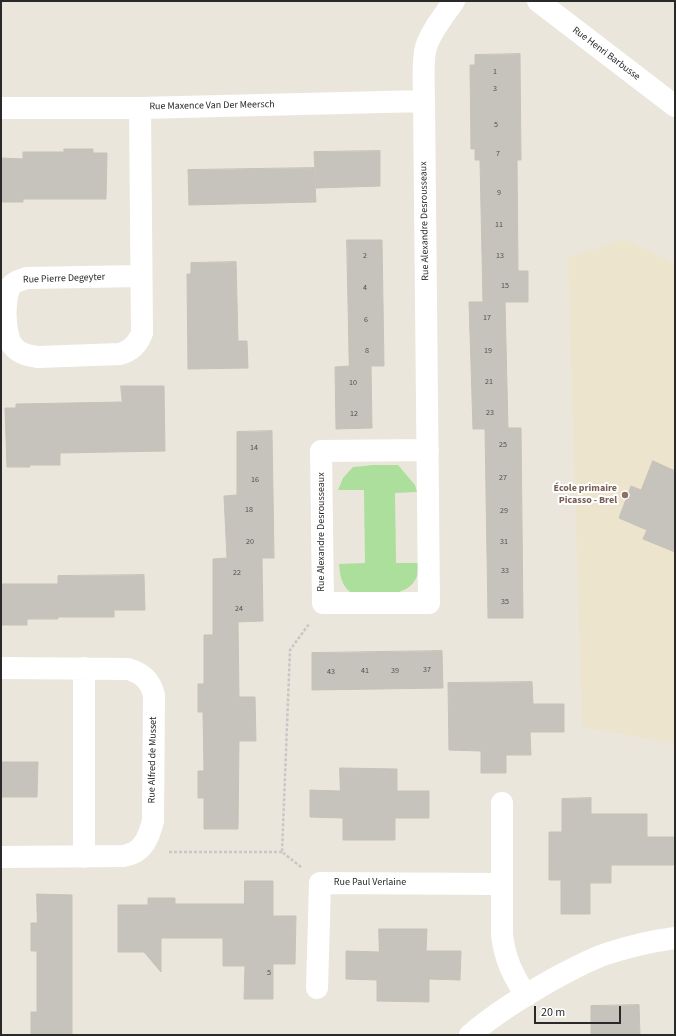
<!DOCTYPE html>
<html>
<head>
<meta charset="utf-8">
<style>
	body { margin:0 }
	#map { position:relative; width:676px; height:1036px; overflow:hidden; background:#ebe6dc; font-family:"Source Sans 3",sans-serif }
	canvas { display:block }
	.frame { position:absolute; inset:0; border:2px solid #292929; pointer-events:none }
	.scale { position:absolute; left:534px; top:1006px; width:87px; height:18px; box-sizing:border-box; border:2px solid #292929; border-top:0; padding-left:5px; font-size:12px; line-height:14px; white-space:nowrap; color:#292929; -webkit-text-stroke:3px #fff; paint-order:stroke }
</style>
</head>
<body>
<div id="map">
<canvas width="676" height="1036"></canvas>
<div class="frame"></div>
<div class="scale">20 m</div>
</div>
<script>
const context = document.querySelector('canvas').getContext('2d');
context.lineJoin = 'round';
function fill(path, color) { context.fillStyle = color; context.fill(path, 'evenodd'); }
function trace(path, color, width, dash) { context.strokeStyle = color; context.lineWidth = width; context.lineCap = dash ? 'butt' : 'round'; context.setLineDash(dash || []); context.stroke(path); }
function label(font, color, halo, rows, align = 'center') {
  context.font = font + ' "Source Sans 3",sans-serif'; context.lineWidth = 4; context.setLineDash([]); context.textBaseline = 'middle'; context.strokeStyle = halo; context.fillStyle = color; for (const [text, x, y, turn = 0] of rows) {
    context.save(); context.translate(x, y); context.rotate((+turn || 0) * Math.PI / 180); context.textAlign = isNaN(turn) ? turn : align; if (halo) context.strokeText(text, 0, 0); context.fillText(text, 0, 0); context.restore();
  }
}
fill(new Path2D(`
	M625,239L675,264V744L582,727L568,257Z`), '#ece4cc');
fill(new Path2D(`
	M373,465H398L415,485L417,492L395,493L396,563H418C418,567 418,572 417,576C408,601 370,593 350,592C341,584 340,576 339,564L365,563L364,490H338L343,478L353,467Z`), '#acde9c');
const building = new Path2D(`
	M520,54L521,160H517L518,271H528V302H505L508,428H521L523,618H488L485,429H473L469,302H483L480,160H475V149H471L470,65H475V55Z
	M64,149H93V153H107L106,199H23V202H1V158L23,159V152H64Z
	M380,151V186L316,188L314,152Z
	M314,168L316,202L189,205L188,170Z
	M347,240H382L384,366H371L372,428L336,429L335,367L349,366Z
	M236,262L238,341H247L248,368L188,369L187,274H191V263Z
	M121,386H164L165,451L60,453V465H30V467H7L5,408H16V404L122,402Z
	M272,431L274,558H262L263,621L238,622L239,697H255L256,741H239L238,829H204V798H198V771H204L203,712H198V684H204V635H213V559L227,558L224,496L237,495V432Z
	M653,461L675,471V552L643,539L647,530L619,518L631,486L641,490Z
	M144,575L145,610H114V617H58V619H27V625H1V584H58V576Z
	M442,651L443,688L312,690V653Z
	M532,682L533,704H564V732H530L531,755H506V773H481V751L449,750L448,683Z
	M1,762H38L37,797H1Z
	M340,768L397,769V791H429V818H395V840H343V818L310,817V790L340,791Z
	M591,798V814H647V837H675V865H611V883H590V914H561V880H549V832H562V799Z
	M245,881H273V916H296L295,964H273V999H244L245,966H223V938H161V972L144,952H118V905H148V898H175V904H244Z
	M37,894L72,895V1035H31V1012H37V951H31V923H37Z
	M379,929H427L426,951H461L460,980L429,979V1002L377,1001V980L346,979V951L379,952Z
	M639,1005L640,1035H591V1006Z`);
fill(building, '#c6c3bc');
trace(building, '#c6c2b6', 1);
trace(new Path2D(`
	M169,852H282
	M301,867L282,852L290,650L309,624`), '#c7c7c7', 2.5, [3, 2]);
trace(new Path2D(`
	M1,108H140L424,101
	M140,108L142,333C138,344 131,351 120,354L38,357C29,356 19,354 13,346C4,337 3,296 11,286C15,281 21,280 27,278L141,276
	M428,450L321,451L323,603H429L424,101C424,86 422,60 426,47C431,31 445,14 454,1
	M1,668L128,669C142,673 150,680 154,695L153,821C150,832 146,846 135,852C132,854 127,855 123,856L1,857
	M84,668V857
	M502,803V935C505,960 513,975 526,996
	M317,988L320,883L501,884
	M470,1035C497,1012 528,993 559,976C575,968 592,958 609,953C631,946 653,941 675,938`), '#fff', 22);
trace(new Path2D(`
	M538,1L675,106`), '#fff', 22);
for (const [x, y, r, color] of [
	[625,495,4,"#8d6e63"]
]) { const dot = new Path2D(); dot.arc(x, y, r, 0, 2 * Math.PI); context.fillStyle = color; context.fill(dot); trace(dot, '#fff', 1.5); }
label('8px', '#50504e', null, [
	["1",495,72],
	["3",495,89],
	["5",496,125],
	["7",498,154],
	["9",499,193],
	["11",499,225],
	["2",365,256],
	["13",500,256],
	["15",505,286],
	["4",365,288],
	["17",487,318],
	["6",366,320],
	["8",367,351],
	["19",488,351],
	["21",489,382],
	["10",353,383],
	["23",490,413],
	["12",354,414],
	["25",503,445],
	["14",254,448],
	["27",503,478],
	["16",255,480],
	["18",249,510],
	["29",504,511],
	["20",250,542],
	["31",504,542],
	["33",505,571],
	["22",237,573],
	["35",505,602],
	["24",239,609],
	["37",427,670],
	["41",365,671],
	["39",395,671],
	["43",331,672],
	["5",269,973]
]);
label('10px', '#292929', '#fff', [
	["Rue Henri Barbusse",606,54,37],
	["Rue Maxence Van Der Meersch",212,106,-1],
	["Rue Alexandre Desrousseaux",425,221,-91],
	["Rue Pierre Degeyter",64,279,-2],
	["Rue Alexandre Desrousseaux",322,532,-90],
	["Rue Alfred de Musset",153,760,-89],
	["Rue Paul Verlaine",370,883]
]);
label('bold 10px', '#785e54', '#fff', [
	["École primaire",617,489],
	["Picasso - Brel",617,501]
], 'right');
</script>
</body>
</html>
